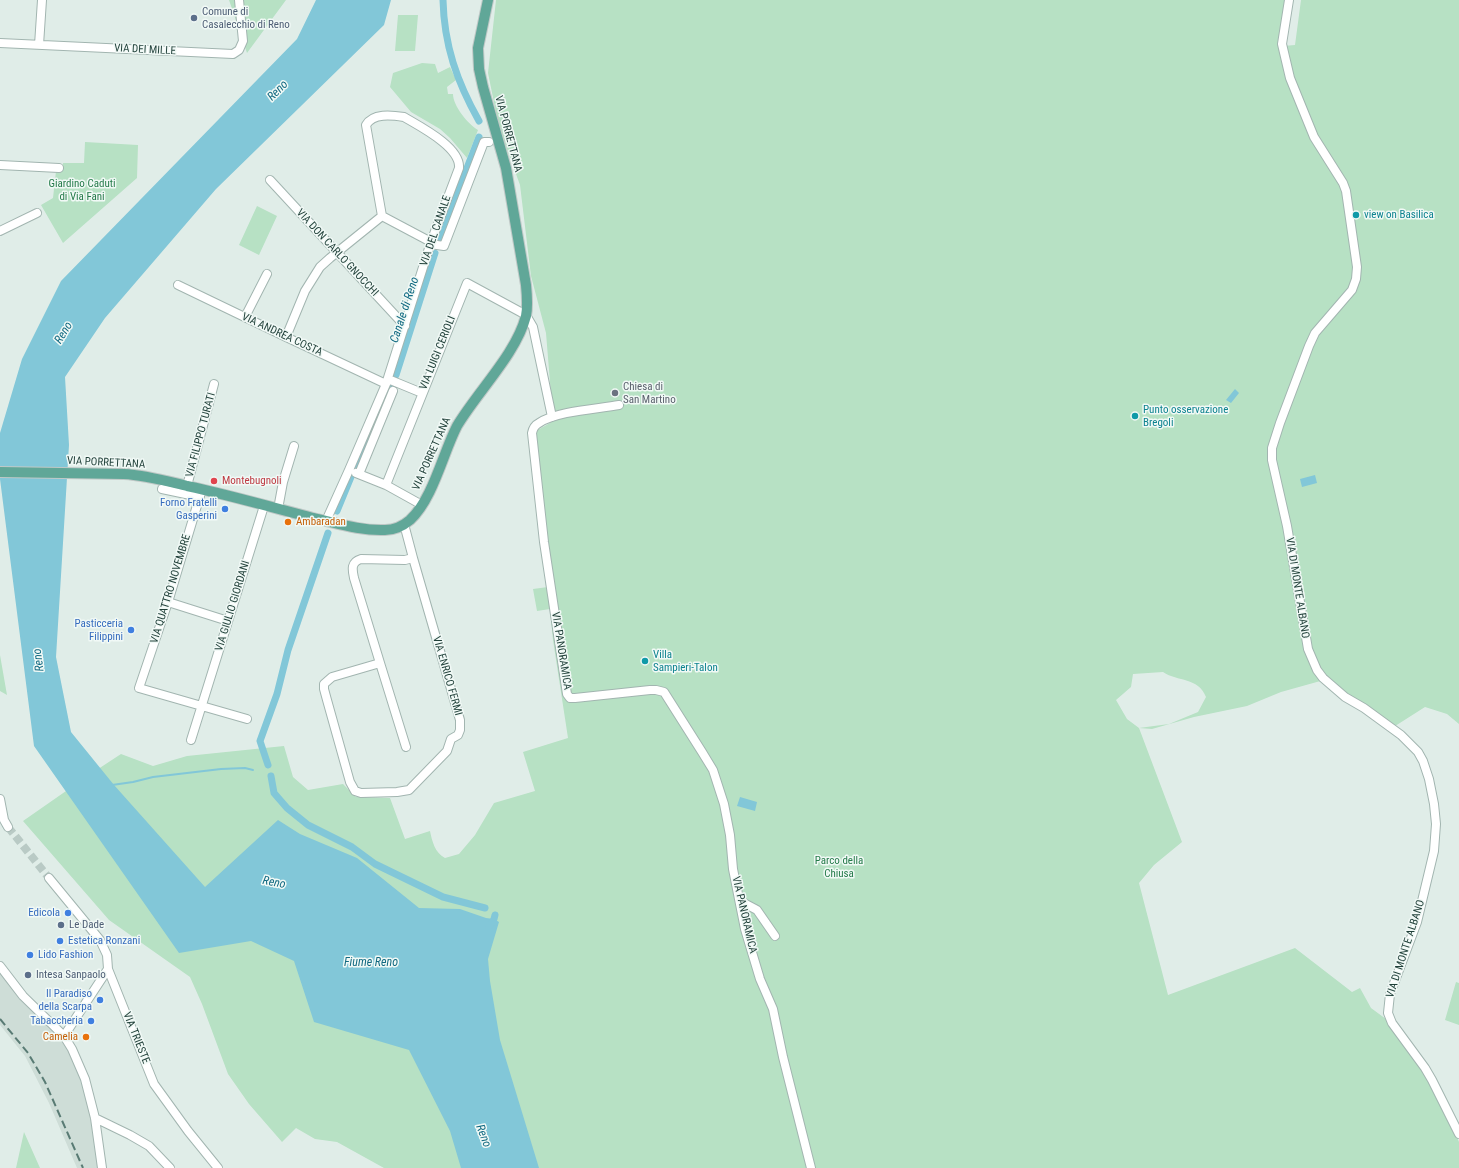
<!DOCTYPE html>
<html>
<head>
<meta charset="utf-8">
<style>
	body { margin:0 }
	canvas { display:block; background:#e0ede8 }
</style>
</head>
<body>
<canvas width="1459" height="1168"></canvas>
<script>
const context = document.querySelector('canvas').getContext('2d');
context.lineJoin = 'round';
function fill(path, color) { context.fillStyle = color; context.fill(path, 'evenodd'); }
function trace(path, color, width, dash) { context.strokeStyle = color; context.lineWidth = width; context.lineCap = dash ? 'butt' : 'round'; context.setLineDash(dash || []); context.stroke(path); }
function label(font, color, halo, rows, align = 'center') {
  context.font = font + ' "Roboto Condensed",sans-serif'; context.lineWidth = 3; context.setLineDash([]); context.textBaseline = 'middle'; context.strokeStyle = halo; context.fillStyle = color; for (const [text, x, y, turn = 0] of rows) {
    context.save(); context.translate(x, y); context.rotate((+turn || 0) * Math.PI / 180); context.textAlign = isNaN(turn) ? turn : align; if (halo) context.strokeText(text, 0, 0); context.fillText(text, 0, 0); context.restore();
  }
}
fill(new Path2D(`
	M0,970L60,1037L77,1064L87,1097L98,1168H77L49,1103L25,1056L0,1025Z`), '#ceddd7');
fill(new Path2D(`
	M229,0H286L247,53Z
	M496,0H1286L1283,46L1295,45L1301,0H1459V724L1447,714L1425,707L1392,728L1324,680L1281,692L1247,706L1194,717L1152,729L1139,728L1182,842L1154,865L1139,883L1168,995L1295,948L1352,992L1360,988L1371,1008L1390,1022L1442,1102L1459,1142V1168H384L337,1142L315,1139L296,1128L282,1142L249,1104L228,1074L202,1004L190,977L109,920L23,821L89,775L121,754L153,766L187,756L284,746L293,777L308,790L343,784L356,797L390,798L405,839L430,831C432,841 435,853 445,858L459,854L475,835L494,803L535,791L523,752L568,738L553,640L550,609L537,611L533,589L548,587L534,432L550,423L553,419L546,333L531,276L520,185L499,127L488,73ZM1163,672C1178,682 1198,677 1206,697L1198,712L1169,724L1139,728L1127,719L1116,700L1131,687L1133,674Z
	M398,15H418L415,51H395Z
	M422,63L435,64L438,73L450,67L456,80L447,87L448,94H453C453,106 468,124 478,130L467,158L450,138L440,129L411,112L390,87L393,73Z
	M85,142L138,145L137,178L63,243L41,205L53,198L56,171H62L63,163H84Z
	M257,206L277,216L259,255L239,245Z
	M0,655L7,695L0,691Z
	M1456,982L1459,983V1025L1445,1020Z
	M24,1132L40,1168H16Z`), '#b7e1c4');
fill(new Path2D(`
	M316,0H391L384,25L216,189L105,318L65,377L69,445L56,657L71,732L114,785L205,887L278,820L300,834L357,858L419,908L460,909L486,918L494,919L499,922L488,959L490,981L500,1040L539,1168H461L450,1131L409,1050L314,1022L294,961L251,941L179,953L34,746L0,479V433L22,359L61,281L297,39Z
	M1235,389L1239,393L1231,403L1226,400Z
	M1315,475L1317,483L1302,487L1300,479Z
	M740,797L757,802L755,811L737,806Z`), '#82c7d8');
trace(new Path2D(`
	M112,785L133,782L153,777L221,769L245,768L253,770`), '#82c7d8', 2);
trace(new Path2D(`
	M443,0C444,45 457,82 479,121
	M440,238L479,137
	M396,375L435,253
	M356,466L391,386
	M337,511L351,477
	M268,765L260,741L277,694L288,650L328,533
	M271,776L274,793L287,808L308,825L352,847L375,864L443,897L485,908
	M489,927L494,919L495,915`), '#82c7d8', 7);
trace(new Path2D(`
	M8,827L49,878`), '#b9cac5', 8, [8, 4]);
const minor = new Path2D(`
	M1289,0L1282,44L1290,78L1314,137L1343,183L1346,191L1357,267L1356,279L1352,290L1315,333L1309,346L1280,423L1272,448V460L1287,526L1308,649L1317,670L1323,678L1345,697L1364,708L1401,735L1418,752L1423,761L1429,779L1434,804L1436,824L1434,851L1417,922L1390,994L1388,1013L1392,1023L1425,1068L1432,1080L1459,1134
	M0,43L233,54L239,50L243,41L239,0
	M39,45L42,0
	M0,165L59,168
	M270,180L405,326
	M382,216L431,242
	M0,231L37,213
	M430,244L444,246L484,142H489
	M178,285L286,337L386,384
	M245,317L267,274
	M286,337L305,291L320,267L330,258L382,216
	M388,379L422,393
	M619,405C598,409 557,411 539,423C535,425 533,428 532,433L544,542L567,694L570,698H575L650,690H656L664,692L702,752L713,770L724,804L730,835L733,869L745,929L760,979L773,1009L783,1057L811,1168
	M356,473L386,485L422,505
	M359,474L393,391
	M386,485L467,283L526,315L533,327L552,417
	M187,486L214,384
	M162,489L200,497
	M202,489L168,602L139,688L247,719
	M278,509L283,482L294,446
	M326,521L349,470L386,384L431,242L459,168C461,147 419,126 404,117C391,115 373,113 366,125L382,216
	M404,524L413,558L405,560L361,559C351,562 352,569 354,578L380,663L332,677L324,684V689L327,700L350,782L355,791L361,793L397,792L409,790L447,751L451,739L458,735L460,730V720L413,558
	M168,602L228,621
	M380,663L406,747
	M191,740L264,506
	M0,799L4,820L8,827
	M49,878L100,940L107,955L108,969L154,1084L188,1131L218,1168
	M740,901L757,910L775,936
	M0,966L23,996L64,1036L72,1049L85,1079L95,1118L102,1168
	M64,1036L108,969
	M95,1118L130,1135L149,1146L170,1168`);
const major = new Path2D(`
	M0,472L124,474C145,475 166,481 187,486C229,495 271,507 313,518C336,523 361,531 385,530C394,530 403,526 410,520C433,499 443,453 457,426C478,391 516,354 526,316C528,306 527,295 526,285L506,168L483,87L479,69L478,48L488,0`);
trace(minor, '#a2b5b0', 10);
trace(major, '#c0c9c7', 12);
trace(minor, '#fff', 8);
trace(major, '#60a798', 10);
trace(new Path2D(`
	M0,1019L28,1053L45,1082L83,1168`), '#597b74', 2, [8, 4]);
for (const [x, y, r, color] of [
	[194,18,4,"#5c6f8a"],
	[1356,215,4,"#0f9aa8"],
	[615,393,4,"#6b7280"],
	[1135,416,4,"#0f9aa8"],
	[214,481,4,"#e0444e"],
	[225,509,4,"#3f7fe0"],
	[288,522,4,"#e8710a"],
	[131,630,4,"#3f7fe0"],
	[645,661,4,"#0f9aa8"],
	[68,913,4,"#3f7fe0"],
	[61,925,4,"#5c6f8a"],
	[60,941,4,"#3f7fe0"],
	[30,955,4,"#3f7fe0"],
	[28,975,4,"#5c6f8a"],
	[100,1000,4,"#3f7fe0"],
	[91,1021,4,"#3f7fe0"],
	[86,1037,4,"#e8710a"]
]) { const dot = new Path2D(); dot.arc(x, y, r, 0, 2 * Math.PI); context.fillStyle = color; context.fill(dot); trace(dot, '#f1f9f6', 1.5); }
label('11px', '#4e5e75', '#f1f9f6', [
	["Comune di",202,12],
	["Casalecchio di Reno",202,25],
	["Le Dade",69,925],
	["Intesa Sanpaolo",36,975]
], 'left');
label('11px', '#1f3f38', '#f1f9f6', [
	["VIA DEI MILLE",145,50,3],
	["VIA PORRETTANA",508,134,75],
	["VIA DEL CANALE",436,231,-71],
	["VIA DON CARLO GNOCCHI",337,253,47],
	["VIA ANDREA COSTA",282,335,25],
	["VIA LUIGI CERIOLI",438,353,-68],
	["VIA FILIPPO TURATI",201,435,-75],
	["VIA PORRETTANA",432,454,-66],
	["VIA PORRETTANA",106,463,3],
	["VIA DI MONTE ALBANO",1297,588,81],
	["VIA QUATTRO NOVEMBRE",171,589,-73],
	["VIA GIULIO GIORDANI",233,606,-73],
	["VIA PANORAMICA",561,651,81],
	["VIA ENRICO FERMI",447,676,74],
	["VIA PANORAMICA",744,915,77],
	["VIA DI MONTE ALBANO",1406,949,-72],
	["VIA TRIESTE",136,1038,68]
]);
label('11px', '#257b4a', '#f1f9f6', [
	["Giardino Caduti",82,184],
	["di Via Fani",82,197],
	["Parco della",839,861],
	["Chiusa",839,874]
]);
label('11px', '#0d838f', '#f1f9f6', [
	["view on Basilica",1364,215],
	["Punto osservazione",1143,410],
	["Bregoli",1143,423],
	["Villa",653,655],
	["Sampieri-Talon",653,668]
], 'left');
label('11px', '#5b616d', '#f1f9f6', [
	["Chiesa di",623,387],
	["San Martino",623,400]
], 'left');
label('11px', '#be3a42', '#f1f9f6', [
	["Montebugnoli",222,481]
], 'left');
label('11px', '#366cbe', '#f1f9f6', [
	["Forno Fratelli",217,503],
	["Gasperini",217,516],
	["Pasticceria",123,624],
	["Filippini",123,637],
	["Edicola",60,913],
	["Estetica Ronzani",68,941,"left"],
	["Lido Fashion",38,955,"left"],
	["Il Paradiso",92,994],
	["della Scarpa",92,1007],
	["Tabaccheria",83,1021]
], 'right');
label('11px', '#c56008', '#f1f9f6', [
	["Ambaradan",296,522],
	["Camelia",78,1037,"right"]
], 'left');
label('italic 12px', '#126a82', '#f1f9f6', [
	["Reno",278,91,-45],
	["Canale di Reno",405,310,-72],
	["Reno",64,333,-58],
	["Reno",39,660,-97],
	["Reno",274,883,11],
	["Fiume Reno",371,963],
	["Reno",483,1136,69]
]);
</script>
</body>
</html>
